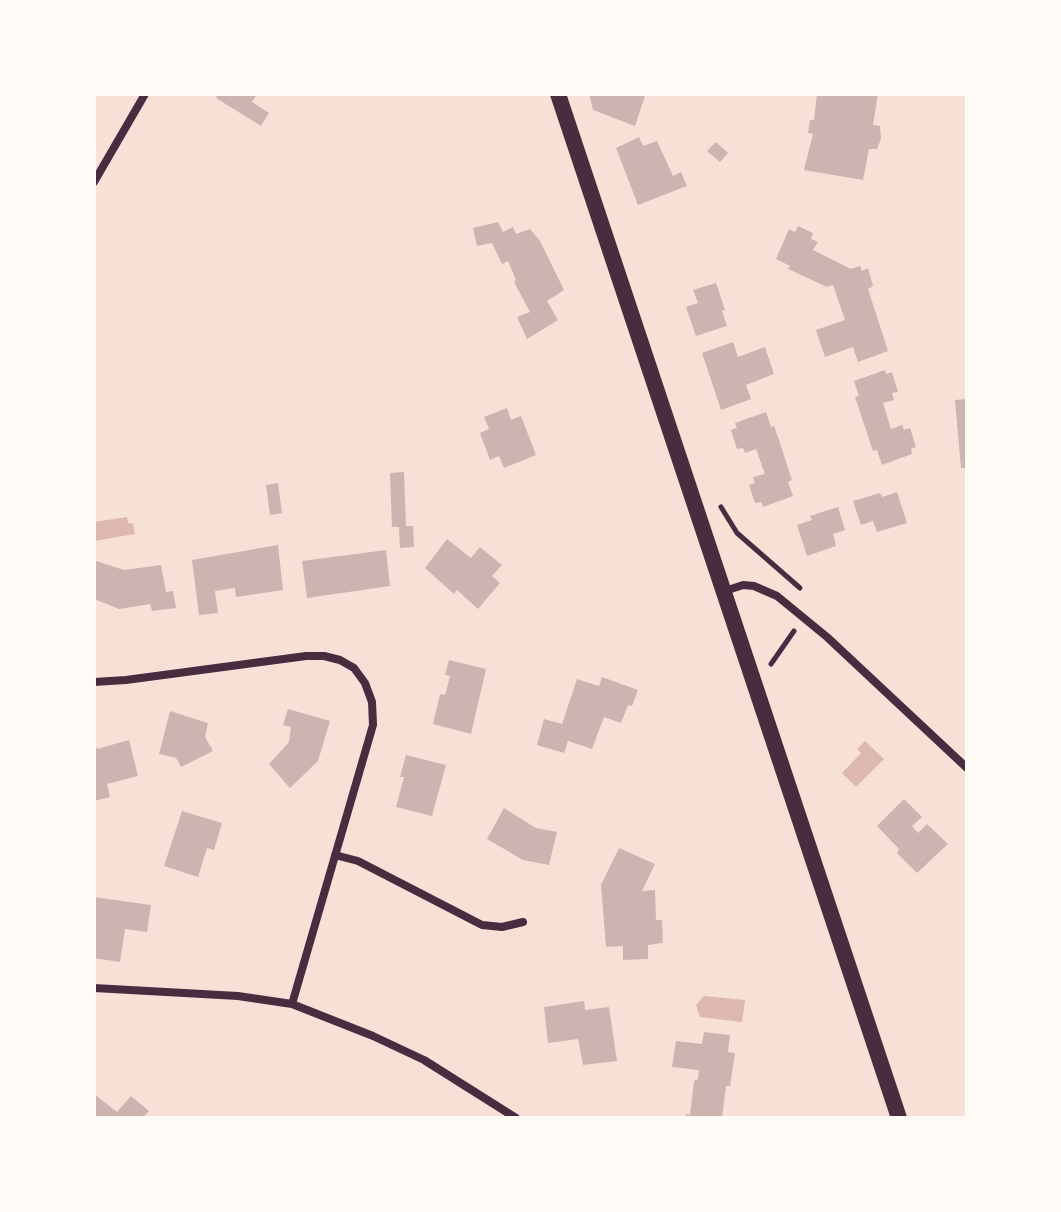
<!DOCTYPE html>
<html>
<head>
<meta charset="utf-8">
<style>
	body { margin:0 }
	#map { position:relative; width:1061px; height:1212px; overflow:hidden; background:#f7e1d7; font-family:"Public Sans",sans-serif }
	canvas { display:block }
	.frame { position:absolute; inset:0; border:96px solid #fffaf5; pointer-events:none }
</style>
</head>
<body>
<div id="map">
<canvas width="1061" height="1212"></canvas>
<div class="frame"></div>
</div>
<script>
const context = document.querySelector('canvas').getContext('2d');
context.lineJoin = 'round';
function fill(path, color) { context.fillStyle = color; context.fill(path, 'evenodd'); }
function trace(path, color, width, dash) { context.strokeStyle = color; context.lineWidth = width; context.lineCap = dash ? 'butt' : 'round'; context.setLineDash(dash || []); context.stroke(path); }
fill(new Path2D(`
	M127,517L128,523L133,524L135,534L94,541V522Z
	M865,741L884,759L856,787L842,773L861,753L857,749Z
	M704,996L745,1000L742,1022L700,1017L696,1005Z`), '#dcb8b0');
fill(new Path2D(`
	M218,94H257L252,102L269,113L261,126L216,98Z
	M589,94H639L645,96L635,126L593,110Z
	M817,94H878L873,125L880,126L881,139L877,149H869L863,180L804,170L813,134L808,133L810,120H814Z
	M639,137L643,146L657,141L673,176L681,172L687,186L638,205L616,148Z
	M716,142L728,153L720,162L707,151Z
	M498,222L503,232L513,227L516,234L530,229L540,241L564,290L547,301L558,320L527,339L517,317L530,312L516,286L514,281L516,280L508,261L502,264L492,243L477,246L473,228Z
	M798,226L813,233L811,239L818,242L813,250L851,269L860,266L862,271L868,268L873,286L868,289L888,351L858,362L853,347L825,357L816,330L845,320L833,285L827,287L788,269L790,266L776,259L789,229L795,232Z
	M716,283L725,310L722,311L727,326L696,336L686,307L698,303L693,290Z
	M733,342L738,357L765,347L774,374L746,385L751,399L721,410L702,353Z
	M885,370L886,374L892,372L898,392L892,393L894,400L883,403L891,429L902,425L904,430L910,428L916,447L911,449L912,454L882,465L877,450L873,451L855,397L859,396L854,381Z
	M967,399V468H961L955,400Z
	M507,408L511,420L521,416L536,455L504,468L499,456L490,460L480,433L489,429L484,417Z
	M766,412L771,427L774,426L779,440L792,480L788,482L793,496L763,507L761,502L755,503L749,485L755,483L753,477L765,474L756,449L745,453L743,448L737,449L731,430L737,428L735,423Z
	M404,472L406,526H413L414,547L400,548L399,527H392L390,473Z
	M278,483L282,513L270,515L266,485Z
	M897,492L907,523L877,532L873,521L861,525L853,501L880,493L882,497Z
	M838,507L845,530L833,534L836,546L807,556L797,525L812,520L810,516Z
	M447,539L471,558L480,547L502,565L492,576L500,583L478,609L457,590L454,594L425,568Z
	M278,545L283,590L236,597L235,588L215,591L218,613L199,615L192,560Z
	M386,550L390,586L307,598L302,561Z
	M96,561L124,570L161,565L166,592L173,591L176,608L152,611L150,604L119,609L94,599Z
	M449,660L486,669L471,734L433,724L440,694L445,695L450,676L445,675Z
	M602,677L638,690L632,706L628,705L621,723L604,717L592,749L568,741L564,753L537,745L544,719L562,724L577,679L599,686Z
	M288,709L330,721L318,761L290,788L269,764L289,742L291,727L283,725Z
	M170,711L208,723L205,737L213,751L181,767L176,758L159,754Z
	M129,740L138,776L107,784L110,797L94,801V741L97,749Z
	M406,755L446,765L432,816L396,807L404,777H400Z
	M904,799L922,817L912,826L918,833L927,824L948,844L917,873L897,853L899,849L877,826Z
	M504,808L536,828L557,832L549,865L523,860L487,839Z
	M182,811L222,823L214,850L207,848L198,877L164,866Z
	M619,848L655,864L642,891L655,890L656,920H662L663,943L648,945V959L623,960V946L606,947L601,885Z
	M94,897L151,905L147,932L125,929L120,962L94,958Z
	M584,1001L585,1010L609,1007L617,1061L583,1065L578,1039L548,1043L544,1007Z
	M704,1032L730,1035L728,1052L735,1053L730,1086H726L722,1118H686V1114L690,1115L694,1081L698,1079L699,1070L672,1067L676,1041L702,1044Z
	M94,1094L117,1112L131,1096L149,1111L143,1118H94Z`), '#ccb4b1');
trace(new Path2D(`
	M721,507L737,533L800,588
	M771,664L794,631`), '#4a2c40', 5);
trace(new Path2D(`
	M94,182L145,94
	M725,591L743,585L754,586L777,596L827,637L967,768
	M94,682L126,680L306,656H324L340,660L354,668L365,683L372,702L373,725L292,1004
	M335,855L358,861L482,925L502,927L523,922
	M94,988L238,996L292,1004L373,1036L424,1060L516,1118`), '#4a2c40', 8);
trace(new Path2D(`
	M558,94L899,1118`), '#4a2c40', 16);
</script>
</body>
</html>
